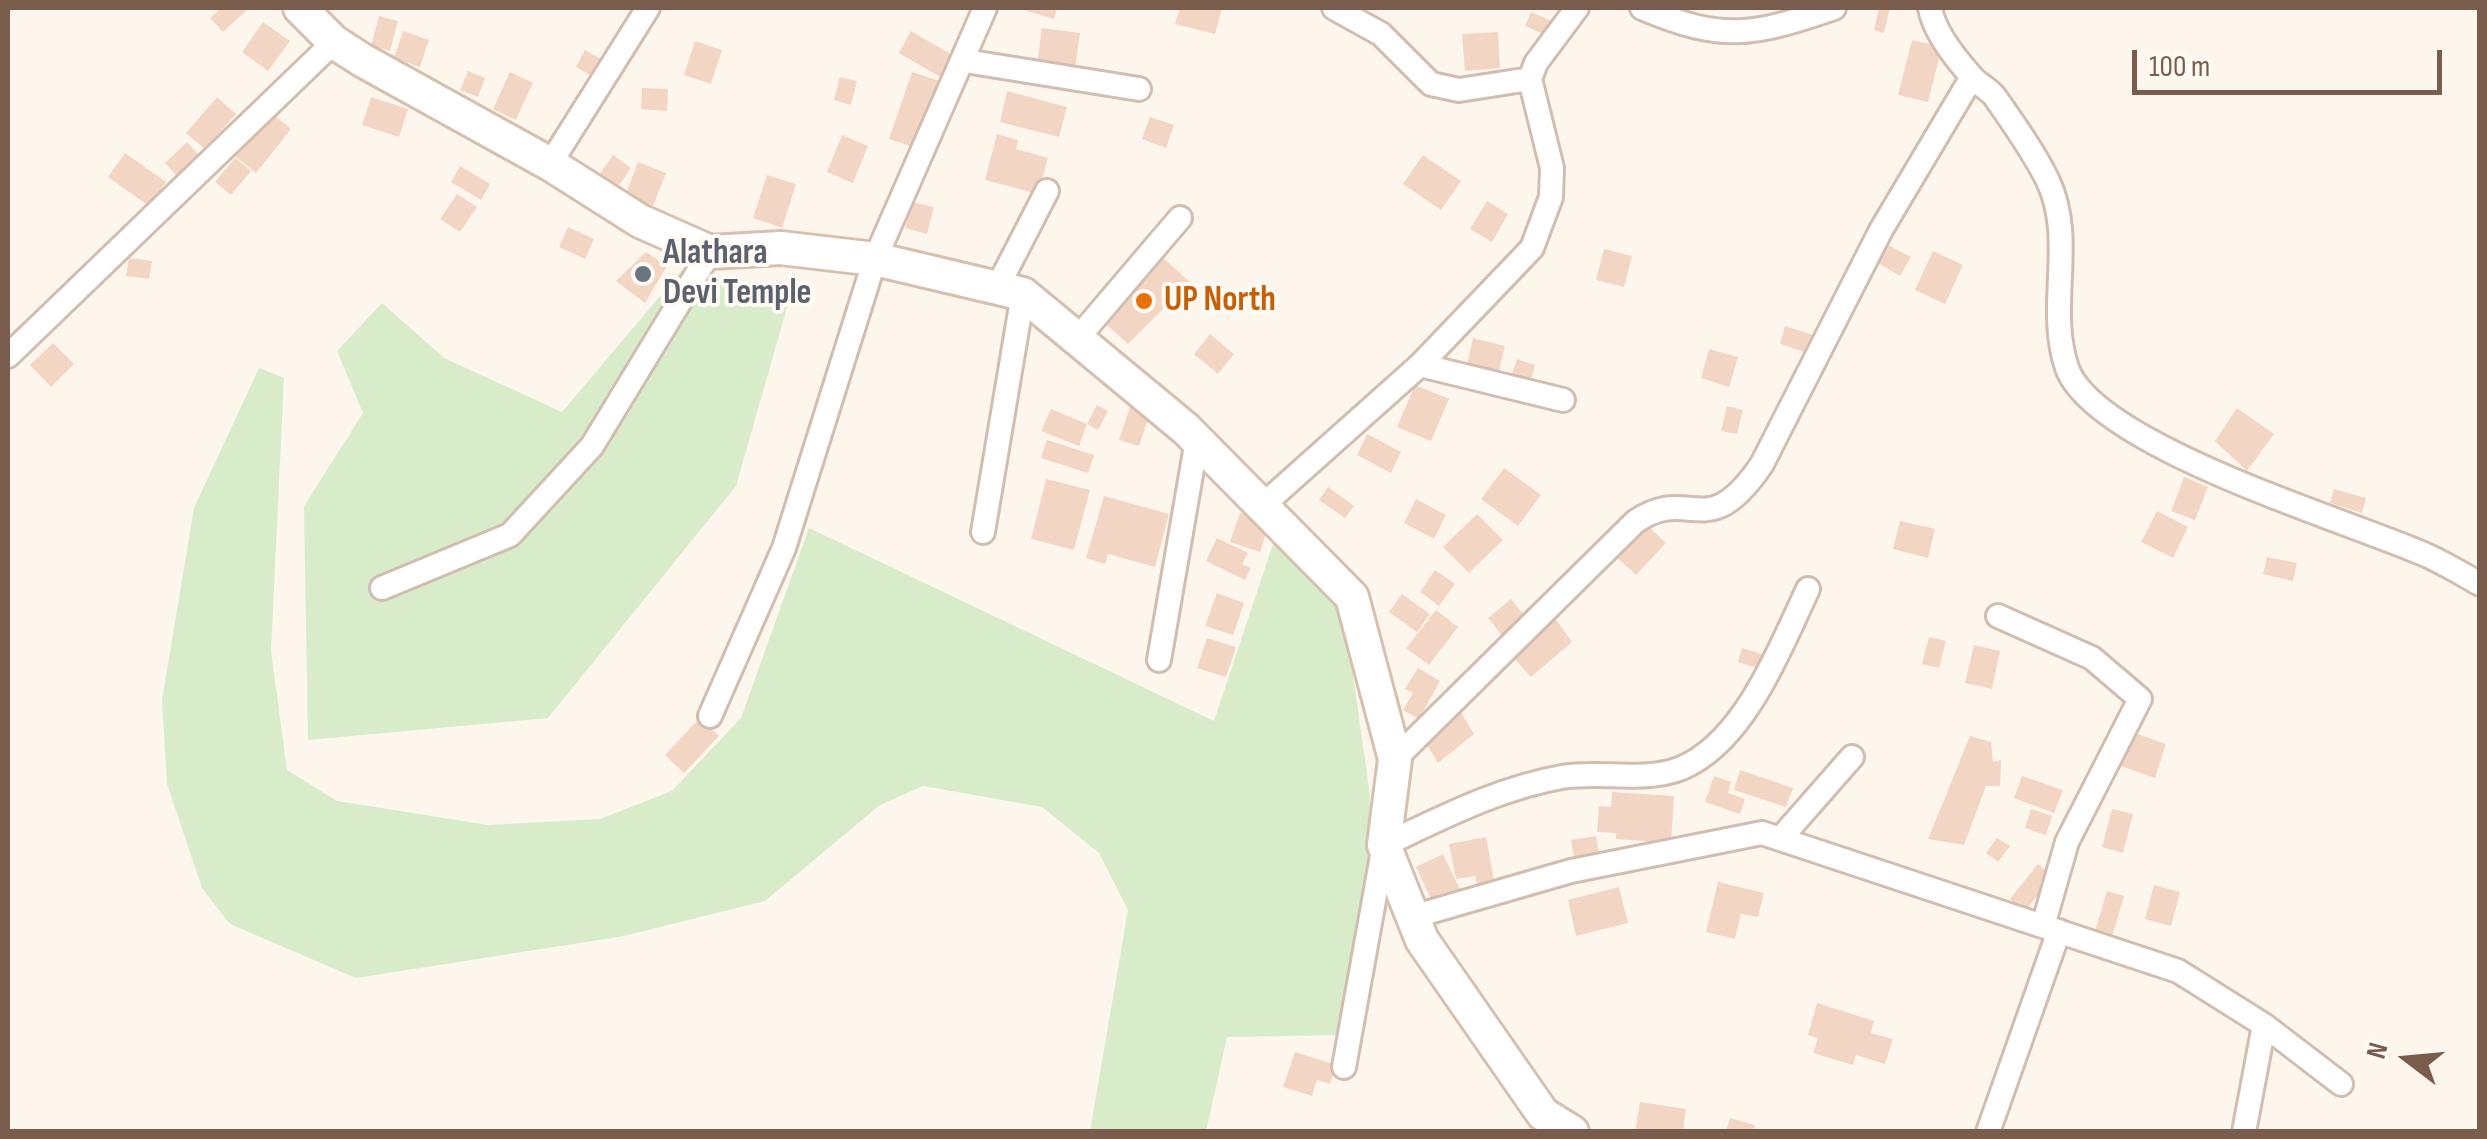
<!DOCTYPE html>
<html>
<head>
<meta charset="utf-8">
<style>
	body { margin:0 }
	#map { position:relative; width:2487px; height:1139px; overflow:hidden; background:#fdf6ec; font-family:"Sofia Sans Condensed",sans-serif }
	canvas { display:block }
	.frame { position:absolute; inset:0; border:10px solid #7a5c4d; pointer-events:none }
	.north { position:absolute; left:2357px; top:1009px; width:100px; height:100px; -webkit-text-stroke:8px #fffaf3; paint-order:stroke; rotate:286deg; font-size:28px; font-weight:700; line-height:40px; text-align:center; color:#7a5c4d }
	.north::after { content:''; display:block; margin:auto; width:35px; height:45px; background:#7a5c4d; clip-path:polygon(50% 0,100% 100%,50% 72%,0 100%) }
	.scale { position:absolute; left:2132px; top:50px; width:310px; height:45px; box-sizing:border-box; border:5px solid #7a5c4d; border-top:0; padding-left:12px; font-size:30px; line-height:35px; white-space:nowrap; color:#7a5c4d; -webkit-text-stroke:8px #fffaf3; paint-order:stroke }
</style>
</head>
<body>
<div id="map">
<canvas width="2487" height="1139"></canvas>
<div class="frame"></div>
<div class="north">N</div>
<div class="scale">100 m</div>
</div>
<script>
const context = document.querySelector('canvas').getContext('2d');
context.lineJoin = 'round';
function fill(path, color) { context.fillStyle = color; context.fill(path, 'evenodd'); }
function trace(path, color, width, dash) { context.strokeStyle = color; context.lineWidth = width; context.lineCap = dash ? 'butt' : 'round'; context.setLineDash(dash || []); context.stroke(path); }
function label(font, color, halo, rows, align = 'center') {
  context.font = font + ' "Sofia Sans Condensed",sans-serif'; context.lineWidth = 8; context.setLineDash([]); context.textBaseline = 'middle'; context.strokeStyle = halo; context.fillStyle = color; for (const [text, x, y, turn = 0] of rows) {
    context.save(); context.translate(x, y); context.rotate((+turn || 0) * Math.PI / 180); context.textAlign = isNaN(turn) ? turn : align; if (halo) context.strokeText(text, 0, 0); context.fillText(text, 0, 0); context.restore();
  }
}
fill(new Path2D(`
	M683,269L792,290L736,486L548,718L308,740L304,506L363,413L337,351L382,303L444,358L562,412Z
	M259,368L284,378L271,651L287,770L337,801L488,825L600,819L672,791L741,718L809,528L1214,721L1275,538L1313,568L1346,626L1369,788L1376,857L1339,1035L1227,1037L1206,1132L1090,1131L1128,910L1099,853L1042,807L923,786L880,805L765,901L624,936L356,978L230,924L202,888L167,784L162,700L194,508Z`), '#d8ecc9');
fill(new Path2D(`
	M221,8H249L223,32L210,18Z
	M1017,8H1057L1054,19Z
	M1180,8H1222L1215,34L1175,24Z
	M1879,8H1890L1884,33L1874,30Z
	M1531,12L1556,23L1550,37L1525,26Z
	M379,16L398,21L390,51L371,46Z
	M263,22L290,41L268,71L242,52Z
	M1042,28L1080,33L1075,70L1037,65Z
	M403,31L429,40L420,67L394,58Z
	M911,31L954,56L942,78L899,53Z
	M1498,32L1500,68L1465,71L1462,34Z
	M1912,40L1942,47L1928,102L1898,95Z
	M695,41L722,50L711,84L684,75Z
	M585,50L606,62L597,79L576,67Z
	M468,71L485,78L478,97L460,90Z
	M510,72L533,83L516,120L493,109Z
	M912,72L946,83L916,148L889,139Z
	M840,77L857,81L851,105L834,100Z
	M642,88L668,89L667,111L641,109Z
	M1007,91L1067,107L1059,137L1000,122Z
	M217,97L236,114L205,149L186,133Z
	M371,97L408,109L399,137L362,125Z
	M268,110L291,129L256,173L232,154Z
	M1150,117L1174,125L1166,148L1142,139Z
	M997,134L1018,140L1016,149L1048,158L1038,194L985,180Z
	M842,135L868,146L853,183L827,172Z
	M187,142L201,157L179,178L165,163Z
	M125,153L166,182L149,206L108,177Z
	M613,155L631,168L617,188L599,175Z
	M1423,155L1461,181L1441,210L1403,184Z
	M235,158L251,171L231,195L215,182Z
	M638,162L666,173L653,206L625,196Z
	M460,166L490,184L481,200L451,182Z
	M767,175L796,184L782,228L753,218Z
	M457,194L477,207L460,232L440,219Z
	M1487,201L1508,214L1492,242L1470,229Z
	M912,202L934,207L927,234L905,228Z
	M568,227L594,239L585,259L559,247Z
	M1888,245L1911,257L1900,276L1878,263Z
	M1604,249L1632,256L1624,287L1596,280Z
	M1933,251L1963,265L1945,304L1915,290Z
	M646,252L667,266L645,303L616,281Z
	M1160,255L1190,282L1128,344L1100,319Z
	M129,258L152,261L149,279L126,276Z
	M1785,326L1813,335L1807,353L1780,344Z
	M1210,334L1234,354L1218,374L1194,354Z
	M1473,338L1505,346L1499,372L1467,365Z
	M53,343L74,364L51,387L30,365Z
	M1709,349L1738,357L1729,387L1701,378Z
	M1517,359L1535,365L1530,383L1511,377Z
	M1415,385L1449,399L1431,441L1397,427Z
	M1097,405L1108,411L1098,430L1087,424L1079,446L1041,431L1051,409L1087,424Z
	M1727,406L1743,410L1737,434L1721,431Z
	M1130,407L1150,413L1139,446L1119,440Z
	M2237,408L2274,434L2247,471L2215,441Z
	M1367,434L1401,452L1391,473L1357,455Z
	M1047,440L1094,455L1088,473L1041,458Z
	M1504,468L1541,495L1518,526L1481,499Z
	M2184,477L2208,487L2195,520L2171,511Z
	M1046,479L1090,490L1074,550L1031,539Z
	M1328,487L1354,506L1345,518L1319,500Z
	M2334,489L2366,498L2362,513L2330,503Z
	M1104,496L1169,514L1155,567L1108,554L1105,564L1086,558Z
	M1416,499L1446,515L1434,539L1404,523Z
	M2157,511L2188,527L2173,558L2141,542Z
	M1240,513L1269,523L1260,552L1230,542Z
	M1477,514L1503,540L1469,573L1443,547Z
	M1900,521L1935,529L1928,558L1893,549Z
	M1644,522L1666,543L1636,575L1614,555Z
	M1217,538L1248,553L1242,564L1251,568L1245,580L1206,561Z
	M2267,557L2297,563L2293,581L2263,574Z
	M1435,570L1455,584L1439,606L1420,592Z
	M1217,593L1244,603L1233,635L1205,626Z
	M1402,594L1430,614L1417,632L1389,612Z
	M1511,599L1527,619L1504,638L1488,618Z
	M1436,610L1458,627L1429,665L1406,648Z
	M1552,614L1572,642L1531,677L1510,654Z
	M1929,637L1946,641L1939,668L1922,664Z
	M1207,638L1236,647L1226,677L1197,668Z
	M1974,645L2000,651L1992,689L1965,683Z
	M1742,648L1765,655L1760,669L1738,662Z
	M1418,668L1440,681L1419,719L1403,710L1413,693L1405,689Z
	M1460,711L1474,734L1438,763L1423,738Z
	M700,718L719,736L684,773L665,755Z
	M2132,732L2166,744L2155,778L2121,766Z
	M1970,736L1991,742L1993,762L2001,760L2000,786H1986L1964,845L1928,839Z
	M1740,770L1793,788L1786,807L1734,790Z
	M1714,776L1731,782L1728,793L1745,799L1740,814L1705,802Z
	M2022,776L2063,790L2054,813L2014,798Z
	M1612,792L1674,796L1671,843L1616,839V833L1597,832L1599,806L1611,807Z
	M2031,809L2052,816L2046,835L2025,828Z
	M2112,809L2133,814L2123,853L2102,847Z
	M1596,836L1601,865L1576,869L1571,840Z
	M1486,837L1494,880L1477,884L1475,876L1456,879L1449,844Z
	M1997,838L2010,846L1998,862L1986,853Z
	M1443,854L1461,891L1434,905L1416,867Z
	M2038,864L2053,876L2025,911L2010,899Z
	M1718,882L1764,893L1758,917L1741,914L1735,939L1706,932Z
	M2154,885L2180,892L2171,926L2145,919Z
	M1619,887L1628,923L1576,936L1568,900Z
	M2107,891L2124,896L2112,937L2095,931Z
	M1817,1003L1874,1021L1871,1033L1893,1039L1885,1064L1856,1055L1853,1065L1813,1053L1818,1038L1808,1035Z
	M1295,1052L1336,1065L1330,1084L1317,1080L1312,1096L1283,1087Z
	M1640,1102L1686,1109L1683,1132H1635Z
	M1730,1118L1755,1125L1753,1132H1726Z`), '#f3d5c3');
const street = new Path2D(`
	M1334,8L1381,34L1431,84L1459,90L1530,79
	M1642,8C1723,42 1752,36 1834,8
	M1930,8C1934,32 1955,58 1972,77C1979,85 1989,89 1995,97C2013,123 2034,152 2048,181C2076,240 2046,307 2067,368C2095,446 2349,521 2426,555C2444,563 2462,574 2480,584
	M965,61L1139,89
	M550,164L648,8
	M997,288L1047,191
	M1077,339L1180,218
	M8,356L334,42
	M1420,365L1563,400
	M1262,506L1420,365L1532,248L1551,197L1552,168L1530,79L1536,63L1577,8
	M983,532L1023,294
	M382,588L510,535L592,446L710,252
	M1998,616L2092,658L2140,699L2067,842L2043,926
	M1159,660L1197,440
	M710,716L784,548L875,259L985,8
	M1395,759L1635,522C1690,483 1706,547 1762,464L1881,230L1972,77
	M1780,839L1852,757
	M1412,917L1571,871L1762,833L2178,971L2264,1025L2341,1084
	M1344,1067L1384,845C1442,818 1499,788 1562,777C1603,770 1653,785 1690,764C1748,733 1781,646 1808,589
	M1988,1132L2059,931
	M2244,1132L2264,1025`);
const secondary = new Path2D(`
	M300,8L334,42L362,60L550,164L640,221L710,252L781,248L875,259L1023,294L1186,429L1352,597L1395,759L1384,845L1422,940L1543,1114L1572,1132`);
trace(street, '#d1beb0', 28);
trace(secondary, '#d6c0b0', 38);
trace(street, '#fff', 22);
trace(secondary, '#fff', 32);
for (const [x, y, r, color] of [
	[643,274,10,"#6b7280"],
	[1144,301,10,"#e8710a"]
]) { const dot = new Path2D(); dot.arc(x, y, r, 0, 2 * Math.PI); context.fillStyle = color; context.fill(dot); trace(dot, '#fffaf3', 4); }
label('bold 35px', '#5b616d', '#fffaf3', [
	["Alathara",663,254],
	["Devi Temple",663,294]
], 'left');
label('bold 35px', '#c56008', '#fffaf3', [
	["UP North",1164,301]
], 'left');
</script>
</body>
</html>
